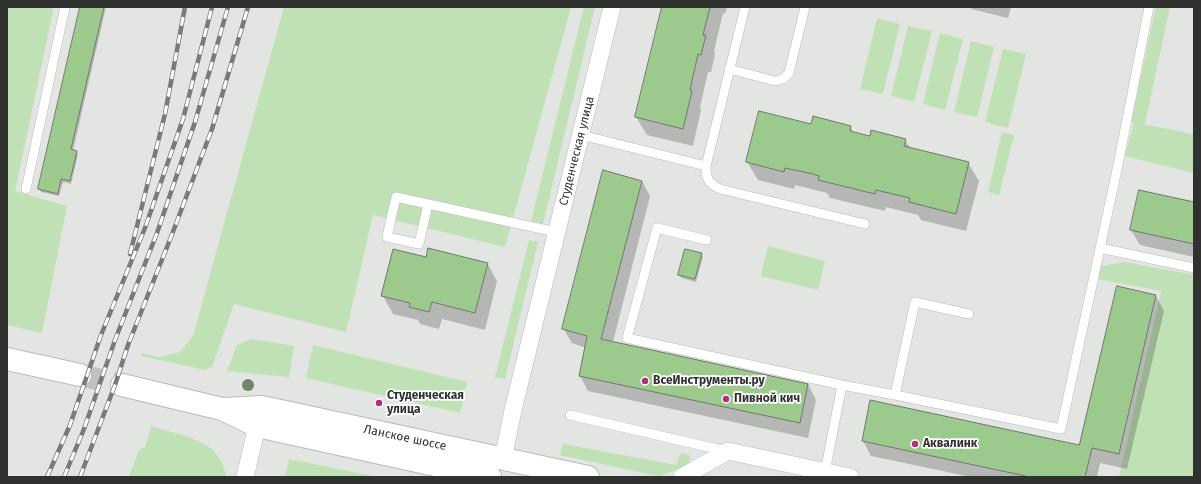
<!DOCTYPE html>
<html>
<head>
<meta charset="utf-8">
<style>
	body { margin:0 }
	#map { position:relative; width:1201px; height:484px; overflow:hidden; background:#e2e5e1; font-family:"Fira Sans",sans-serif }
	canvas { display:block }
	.frame { position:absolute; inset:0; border:8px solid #303230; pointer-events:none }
</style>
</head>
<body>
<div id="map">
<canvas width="1201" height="484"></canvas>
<div class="frame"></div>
</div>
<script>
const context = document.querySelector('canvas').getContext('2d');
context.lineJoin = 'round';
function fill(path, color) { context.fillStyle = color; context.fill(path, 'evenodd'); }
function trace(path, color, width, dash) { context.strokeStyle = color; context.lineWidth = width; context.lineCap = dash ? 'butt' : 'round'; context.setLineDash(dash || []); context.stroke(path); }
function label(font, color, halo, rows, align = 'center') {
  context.font = font + ' "Fira Sans",sans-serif'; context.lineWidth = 3.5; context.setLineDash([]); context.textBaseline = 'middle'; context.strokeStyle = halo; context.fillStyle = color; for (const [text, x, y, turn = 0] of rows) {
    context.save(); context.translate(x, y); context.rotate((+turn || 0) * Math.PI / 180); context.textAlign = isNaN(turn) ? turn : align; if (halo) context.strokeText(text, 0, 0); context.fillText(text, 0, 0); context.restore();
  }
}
fill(new Path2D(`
	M7,7H54L15,191L67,206L42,333L7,325Z
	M284,7H571L505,247L373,215L346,332L234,304L212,367L205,370L141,356V353L159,357L180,352L193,336Z
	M584,7H595L543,224L531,221Z
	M1156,7H1170L1145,124H1142L1194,134V173L1125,156L1134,123L1131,122Z
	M877,18L900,24L883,94L860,89Z
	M908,26L932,31L914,102L891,96Z
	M940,33L963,39L945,110L923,104Z
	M971,41L994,47L977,117L954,112Z
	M1003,49L1026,54L1008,128L985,122Z
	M1002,132L1014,135L999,195L988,192Z
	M529,240L538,242L505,379L495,377Z
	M768,246L825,261L818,290L761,276Z
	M1125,262L1194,275V477H1119L1161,291L1097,279L1101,266Z
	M251,339L294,346L289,377L227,371L237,345Z
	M313,345L467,382L460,413L306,378Z
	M151,426C161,429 171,432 182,435C205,442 222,450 226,477H129L139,450L145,447Z
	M563,444L676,465L680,454L682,453L689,455L690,457L688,466L658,476L560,455Z
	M289,459L378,477H285Z`), '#c0e1b5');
fill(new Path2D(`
	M81,7H106L73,151L76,152L78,155L71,184L63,182L59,196L41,192L39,189Z
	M663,7H727L725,14L723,13L714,51L715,54L711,72H708L700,107L701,110L693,146L647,135L636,117Z
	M970,7H1011L1008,18L971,9Z
	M812,125L850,126L854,134L871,137L905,140L911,149L968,163L979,181L966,231L921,220L918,215L886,207L885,211L830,198L827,193L795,185L794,189L758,180L747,162Z
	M642,181L650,196L613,342L808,384L816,400L808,438L588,391L580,376L586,348L572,343L563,328Z
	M1194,203V257L1140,245L1131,230Z
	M701,254L703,257L696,282L681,278L679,275Z
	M426,259L487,263L497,281L485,330L442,319L439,329L420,324L418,320L393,314L383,296Z
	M1156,296L1164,311L1127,469L1100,463L1097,477H971L871,456L863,441L1079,447Z`), '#0003');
const building = new Path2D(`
	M80,7H104L71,149L77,151L70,181L61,179L58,194L38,189Z
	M662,7H710L703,35H706L701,55L698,54L690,90L692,91L683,129L635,117Z
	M759,111L811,124L813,116L851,126L850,131L870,136L871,130L906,139L904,146L969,162L956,214L909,202L910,198L876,190L875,194L818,180L819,176L813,174L785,168L784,172L746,162Z
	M603,170L642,181L601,339L808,384L800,423L579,376L587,336L562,329Z
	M1139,190L1194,202V244L1130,230Z
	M428,248L488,263L475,313L432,302L429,312L409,307L410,303L381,296L393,249L426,257Z
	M685,249L702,253L695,279L678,275Z
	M1117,286L1156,295L1119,454L1092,448L1085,477H1030L862,441L870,400L1079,445Z`);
fill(building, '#9cca8c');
trace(building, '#727571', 1);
trace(new Path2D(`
	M80,375L122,385`), '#bec1be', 22, [22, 11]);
const lane = new Path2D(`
	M745,7L706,166C706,179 708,183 720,189L865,224
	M729,69L775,81L783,79L789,73L805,7
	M581,135L706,166
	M26,189L65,7
	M428,204L419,244L387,237L396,197C449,209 503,220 556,232
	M707,240L657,228L627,338L842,385L895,395L1061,429L1118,165L1149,7
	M1100,248L1194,268
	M895,395L915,302L969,314
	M570,415L726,451
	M825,472L842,385`);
const street = new Path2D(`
	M503,459L513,410L612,7
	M245,477L257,426
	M682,477L728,451L850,477`);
const secondary = new Path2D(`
	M7,359L80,375
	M122,385L222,409L257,426L490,477
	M224,409L262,407L588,477`);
trace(lane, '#b8bbb7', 10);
trace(street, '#b8bbb7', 18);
trace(secondary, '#b8bbb7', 24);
trace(lane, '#fff', 9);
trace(street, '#fff', 17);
trace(secondary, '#fff', 22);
const rail = new Path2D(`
	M130,254L165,114L185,7
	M47,477L70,425L101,335L145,228L183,119L212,7
	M64,477L84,429L115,340L157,233L195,122L228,7
	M80,477L115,385L128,345L171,237L212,129L248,7`);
trace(rail, '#787b78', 4.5);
trace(rail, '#fff', 3, [9]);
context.fillStyle = '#72846b';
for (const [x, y] of [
	[248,385]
]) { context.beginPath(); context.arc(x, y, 6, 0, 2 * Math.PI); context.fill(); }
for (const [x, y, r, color] of [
	[645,381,4,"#b0307d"],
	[726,399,4,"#b0307d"],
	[379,403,4,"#b0307d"],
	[915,444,4,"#b0307d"]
]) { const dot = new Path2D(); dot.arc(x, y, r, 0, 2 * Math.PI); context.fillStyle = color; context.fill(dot); trace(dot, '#fff', 1.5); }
label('12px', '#303230', '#fff', [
	["Студенческая улица",577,151,-76],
	["Ланское шоссе",405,438,12]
]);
label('bold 12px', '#303230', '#fff', [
	["ВсеИнструменты.ру",653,381],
	["Студенческая",387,396],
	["улица",387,410],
	["Пивной кич",734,399],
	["Аквалинк",923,444]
], 'left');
</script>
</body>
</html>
